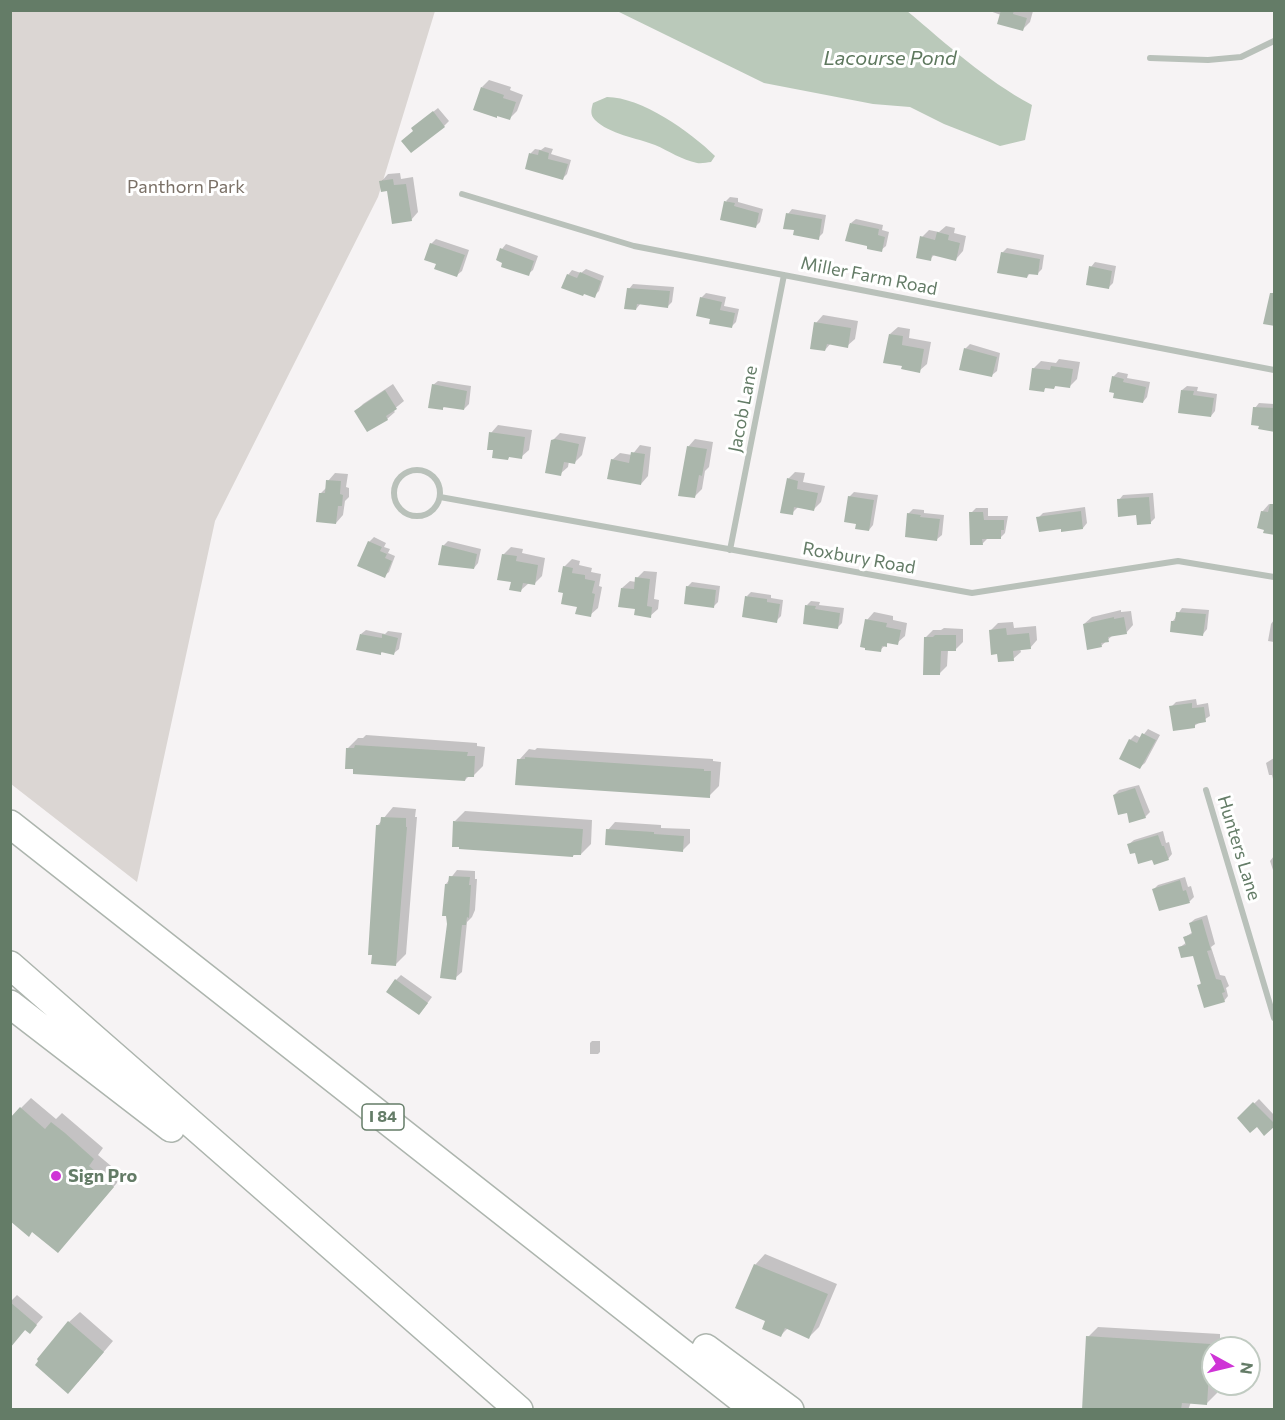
<!DOCTYPE html>
<html>
<head>
<meta charset="utf-8">
<style>
	body { margin:0 }
	#map { position:relative; width:1285px; height:1420px; overflow:hidden; background:#f6f3f4; font-family:Commissioner,sans-serif }
	canvas { display:block }
	.frame { position:absolute; inset:0; border:12px solid #647c67; pointer-events:none }
	.north { position:absolute; left:1201px; top:1336px; width:60px; height:60px; box-sizing:border-box; background:#fff; border:2px solid #c1cbc2; border-radius:50%; rotate:98deg; font-size:16px; font-weight:700; line-height:24px; text-align:center; color:#647c67 }
	.north::after { content:''; display:block; margin:auto; width:21px; height:27px; background:#cf34d6; clip-path:polygon(50% 0,100% 100%,50% 72%,0 100%) }
</style>
</head>
<body>
<div id="map">
<canvas width="1285" height="1420"></canvas>
<div class="frame"></div>
<div class="north">N</div>
</div>
<script>
const context = document.querySelector('canvas').getContext('2d');
context.lineJoin = 'round';
function fill(path, color) { context.fillStyle = color; context.fill(path, 'evenodd'); }
function trace(path, color, width, dash) { context.strokeStyle = color; context.lineWidth = width; context.lineCap = dash ? 'butt' : 'round'; context.setLineDash(dash || []); context.stroke(path); }
function label(font, color, halo, rows, align = 'center') {
  context.font = font + ' Commissioner,sans-serif'; context.lineWidth = 6; context.setLineDash([]); context.textBaseline = 'middle'; context.strokeStyle = halo; context.fillStyle = color; for (const [text, x, y, turn = 0] of rows) {
    context.save(); context.translate(x, y); context.rotate((+turn || 0) * Math.PI / 180); context.textAlign = isNaN(turn) ? turn : align; if (halo) context.strokeText(text, 0, 0); context.fillText(text, 0, 0); context.restore();
  }
}
fill(new Path2D(`
	M10,11H435L378,197L215,521L137,882L11,784Z`), '#dbd6d3');
fill(new Path2D(`
	M617,11H907C948,45 984,79 1032,105L1025,140L1000,146L944,124L910,107L873,104L764,83Z
	M607,97C641,97 691,132 715,156L711,162C707,162 702,164 697,163C682,160 669,151 655,145C637,138 609,134 595,120C590,115 591,110 593,103Z`), '#bac9ba');
fill(new Path2D(`
	M987,10L1033,11L1030,22L1022,30L1001,15Z
	M489,80L511,87L510,90L523,95L517,111L510,118L482,87Z
	M438,108L449,121L444,126L415,131L418,124Z
	M545,147L553,149L551,154L571,160L567,174L563,178L526,168L531,153L535,149L541,150Z
	M400,173L401,179L413,177L418,212L411,220L381,182L388,174Z
	M730,197L738,198V202L763,209L760,222L756,226L726,201Z
	M792,209L826,215L823,233L818,238L795,229L788,214Z
	M856,219L883,225L882,230L889,232L886,246L881,250L851,223Z
	M946,226L955,228L954,233L966,236L963,251L956,259L935,254L930,259L922,237L929,230L939,232Z
	M436,239L469,250L462,271L457,275L438,263L431,244Z
	M506,244L538,256L533,270L528,274L504,262L502,249Z
	M1007,248L1044,255L1042,269L1037,274L1031,272L1027,277L1002,253Z
	M1095,262L1116,266L1113,283L1108,288L1091,267Z
	M586,269L604,276L599,291L594,296L568,275L572,270L581,273Z
	M633,284L674,287L672,302L667,307L641,303L636,309L629,289Z
	M706,293L726,297L724,306L739,309L736,322L731,327L711,318L701,298Z
	M823,315L858,321L855,339L847,346L831,343L825,350L816,323Z
	M898,327L910,329L909,338L931,342L927,364L919,371L890,334Z
	M970,344L1000,353L997,371L992,375L965,349Z
	M1059,359L1080,362L1077,379L1070,386L1057,384L1054,388L1047,387L1043,390L1033,369L1041,361L1056,363Z
	M1118,372L1128,374L1127,378L1150,382L1147,397L1143,402L1113,377Z
	M438,381L471,386L469,404L464,409L445,406L442,409L433,385Z
	M393,384L404,401L393,410L395,412L387,419L356,411L363,404Z
	M1187,386L1198,387L1197,391L1217,394L1215,411L1211,416L1182,390Z
	M1259,403L1274,404V430L1255,408Z
	M498,425L532,430L529,450L521,457L510,456L508,458L494,449L491,433Z
	M560,433L586,437L582,455L575,462L569,461L568,467L560,474L553,440Z
	M695,439L713,442L709,467L705,471L702,489L694,497L688,447Z
	M640,445L651,447L648,476L641,484L612,460L620,453L632,455Z
	M795,472L805,473L803,482L825,486L821,502L814,509L799,506L792,513L788,479Z
	M335,473L348,474L346,487L349,488V497L345,501L343,515L336,523L321,493L327,487L328,481Z
	M854,492L878,495L873,525L869,530L849,497Z
	M1153,493L1155,518L1150,523L1119,500L1123,495Z
	M1269,504L1274,505V533L1262,512Z
	M1085,507L1087,523L1083,528L1062,527L1038,518L1043,513Z
	M976,508H988V516H1008L1005,533L1000,538L987,539L982,544L971,513Z
	M913,509L924,510V513L944,515L942,535L937,539L908,514Z
	M374,537L386,543L384,547L390,549L388,553L395,556L389,572L384,576L369,542Z
	M448,541L481,549L478,563L474,568L443,546Z
	M511,547L523,549L522,553L545,558L542,576L534,584L529,583L521,590L513,581L503,555Z
	M572,559L580,561L579,565L592,568L591,572L601,574L599,586L602,587L598,608L590,615L578,606L564,567Z
	M644,571L657,572L654,599L659,600L658,609L650,616L622,588L630,581L636,582L637,578Z
	M692,582L720,586L718,602L714,606L687,587Z
	M751,592L771,595V598L783,600L781,616L776,621L747,596Z
	M811,601L820,602L819,605L844,608L842,623L837,628L807,605Z
	M1182,608L1209,610L1207,629L1203,634L1173,621Z
	M1121,610V612L1131,611L1133,625L1126,633L1114,634L1101,646L1084,624L1092,617Z
	M874,612L893,616V620L907,623L905,636L897,643L890,641L880,650L867,620Z
	M1274,620V642L1268,641L1271,624Z
	M1013,622L1014,628L1036,626L1037,640L1030,648L1020,649L1021,652L1013,659L990,631L998,623Z
	M944,628L963,629V642L955,650H948L947,666L939,674L926,637L933,630H941Z
	M366,630L385,634L388,631L402,633L399,649L394,653L383,651L380,654L361,634Z
	M1196,699L1197,705L1208,703L1210,716L1194,726L1171,707L1176,702Z
	M1148,729L1160,735L1145,763L1140,767L1130,740L1135,735L1141,738Z
	M366,735L477,743V746L485,747L483,766L473,776H469L465,780L348,748L358,738H363Z
	M537,748L713,759V761L721,762L719,786L709,796L519,760L529,749L535,750Z
	M1274,758V783L1272,775H1269L1266,763Z
	M1139,785L1150,812L1145,817L1128,811L1114,795L1119,790Z
	M393,807L416,809L415,817H417L406,954L396,964L373,954L378,825Z
	M465,811L592,820L591,844L581,854H575L573,856L455,821Z
	M615,822L661,825V828L690,829V843L682,851L608,830Z
	M1163,831L1166,843L1169,842L1172,854L1168,859L1153,858L1136,851L1129,844L1134,840Z
	M1274,856V873L1270,861Z
	M457,870L475,871V879H477L475,910L472,917L467,922L462,972L455,978L448,924L446,884Z
	M1185,877L1188,887L1191,886L1194,897L1190,901L1160,910L1154,889L1158,885Z
	M1207,915L1215,944L1211,947L1220,975L1225,976L1229,986L1226,988L1228,996L1224,1001L1199,985L1202,982L1194,954L1179,948L1187,942L1185,937L1193,932L1190,923L1195,919Z
	M401,975L432,997L423,1009L396,980Z
	M592,1041H600V1052L598,1054H590V1043Z
	M31,1098L56,1119L62,1113L103,1148L98,1155L123,1176L58,1251L21,1108Z
	M1259,1099L1274,1115V1124L1257,1125L1239,1118Z
	M765,1254L837,1284L819,1327L809,1337L788,1328L781,1335L767,1320L755,1265Z
	M17,1295L43,1317L30,1332L26,1329L10,1343V1302Z
	M80,1312L113,1341L78,1382L69,1322Z
	M1098,1327L1220,1334V1348H1213V1384H1217V1393L1207,1403L1191,1402L1188,1410H1083L1088,1337Z`), '#0003');
fill(new Path2D(`
	M1001,10H1014L1013,14L1027,18L1023,31L997,24Z
	M481,87L504,95L503,98L516,102L510,120L497,116V118L473,110Z
	M433,111L445,127L411,153L401,141L413,131L411,128Z
	M539,150L549,153L548,159L568,164L563,180L525,169L529,153L538,155Z
	M393,179L394,185L406,184L412,221L392,224L387,191L381,192L379,181Z
	M724,201L735,203L734,206L759,213L756,228L720,220Z
	M786,213L822,219L819,240L793,235L794,230L783,229Z
	M850,223L879,229L878,235L885,237L882,252L867,249V246L845,241Z
	M937,232L949,235L948,240L960,243L956,261L932,255L931,261L916,258L920,236L935,240Z
	M430,243L465,255L457,277L434,269L436,264L424,260Z
	M500,248L534,261L529,276L501,267L502,263L496,260Z
	M1001,252L1040,259L1038,275L1028,274L1027,278L997,273Z
	M1089,266L1112,271L1109,289L1086,285Z
	M580,272L601,281L595,298L584,294L583,296L561,288L567,274L577,278Z
	M627,288L670,291L668,308L637,304L636,310L624,309Z
	M1270,293H1275V326L1263,324Z
	M700,297L722,302L720,310L735,313L732,328L709,324L710,319L696,316Z
	M814,322L851,328L848,348L827,344L825,351L810,349Z
	M889,334L903,336L902,345L924,349L920,373L901,369L902,366L883,363Z
	M964,348L997,357L992,377L959,370Z
	M1051,366L1073,369L1070,388L1055,386L1054,389L1045,388L1044,392L1029,390L1032,368L1050,370Z
	M1112,376L1124,379L1123,382L1146,387L1143,403L1113,398L1114,393L1109,392Z
	M432,384L467,391L464,410L443,407V410L428,408Z
	M385,390L397,409L386,416L388,420L367,432L354,411Z
	M1181,390L1194,391L1193,395L1214,398L1211,417L1178,413Z
	M1253,407L1275,408V432L1258,429L1259,426L1251,425Z
	M489,432L525,437L522,459L509,457L508,460L492,458L493,450H487Z
	M555,439L579,444L575,464L564,462L561,476L545,473L551,440Z
	M687,446L707,449L702,476L699,475L695,498L678,496Z
	M631,452L645,454L641,485L607,479L611,459L629,463Z
	M787,478L798,481L797,489L818,493L814,511L794,507L793,515L780,513Z
	M326,480L341,481L340,494L343,495L342,506H338L336,524L316,522L319,493H325Z
	M848,496L874,500L869,531L855,529L856,524L844,522Z
	M1149,497L1151,524L1137,525L1136,515L1118,517L1117,499Z
	M1270,504H1275V535L1263,533L1264,530L1257,528L1261,511L1268,512Z
	M1081,511L1083,529L1061,532V529L1039,532L1036,517Z
	M969,512H983L984,520H1004V530H1001V539H982L983,545H970Z
	M907,513L921,515L920,517L940,519L937,541L905,537Z
	M368,541L382,547L380,551L387,554L385,558L392,561L385,578L357,566Z
	M442,545L477,554L474,569L438,565Z
	M502,554L517,556L516,561L538,565L535,585L523,583L521,592L509,590L511,582L497,580Z
	M563,566L573,568L572,573L585,575V579L595,581L592,593L595,594L591,617L575,614L577,607L561,604L563,593L558,592Z
	M635,577L650,579L647,606L652,607L651,618L634,615L635,609L618,607L621,588L634,589Z
	M686,586L716,590L714,608L684,604Z
	M745,596L767,599V602L780,604L777,623L742,617Z
	M805,605L816,606L815,609L840,613L838,629L803,624Z
	M1176,612L1206,614L1203,636L1170,632L1171,621H1175Z
	M1114,617V619L1124,617L1127,634L1108,637L1109,642L1101,643L1102,647L1087,650L1083,624Z
	M865,619L887,623L886,627L901,630L898,645L887,643V647L882,646L881,652L865,650V648L860,647Z
	M1006,628L1007,635L1029,633L1031,649L1013,651L1014,661L998,662L997,654L991,655L989,630Z
	M360,634L382,638V634L398,638L394,655L381,652V655L356,650Z
	M935,635H956V651H941L940,675H923L924,637H933Z
	M1192,703V708L1204,707L1206,722L1195,724V728L1173,731L1169,706Z
	M1142,733L1156,740L1140,769L1119,759L1129,739L1137,743Z
	M355,745L468,752L467,756H475L474,777H466L465,781L353,774V769H345L346,748H354Z
	M525,757L704,769V771H711L710,798L515,785L517,759H525Z
	M1135,788L1146,818L1129,823L1127,813L1118,815L1113,795Z
	M381,817L406,818V827H407L396,966L371,964L372,955H368L376,825H380Z
	M453,821L583,829L581,855H573V857L459,849V847H452Z
	M606,829L654,832V834L684,836L683,852L605,845Z
	M1158,835L1162,846H1164L1169,860L1154,865L1152,860L1138,864L1135,853L1130,854L1127,844Z
	M449,876L470,877L469,885H471L469,918L467,917L466,925H462L456,980L440,978L447,924L446,916H442L445,884H448Z
	M1180,880L1183,891L1186,890L1190,903L1159,911L1152,889Z
	M1202,919L1211,950L1207,951L1216,979L1221,980L1225,992L1222,993L1225,1002L1204,1008L1197,985L1201,984L1193,956L1181,958L1178,947L1186,945L1183,937L1192,934L1189,923Z
	M395,979L428,1003L419,1015L386,992Z
	M1253,1102L1275,1124V1126L1264,1136L1257,1127L1250,1133L1237,1118Z
	M20,1107L45,1129L51,1122L65,1133L94,1159L89,1166L114,1187L58,1253L32,1232L29,1237L10,1221V1118Z
	M754,1264L828,1294L809,1339L785,1328L781,1337L762,1329L765,1321L735,1308Z
	M10,1302L37,1325L30,1334L25,1330L10,1348Z
	M68,1321L104,1352L68,1394L35,1365L38,1361L37,1359Z
	M1086,1336L1211,1344L1207,1405L1182,1403L1181,1410H1082Z`), '#aab6ab');
const highway = new Path2D(`
	M10,824L755,1410
	M10,965L519,1410
	M10,1004L171,1128
	M706,1348L790,1410`);
trace(highway, '#adb5ae', 30);
trace(new Path2D(`
	M1150,58L1208,60L1241,57L1274,41
	M462,194L634,246L1274,370
	M394 493a23 23 0 1 1 46 0a23 23 0 1 1-46 0Z
	M440,497L972,593L1178,561L1274,577
	M730,550L784,275
	M1206,790L1274,1018`), '#b9c1ba', 6);
trace(highway, '#fff', 27);
for (const [x, y, r, color] of [
	[56,1176,6,"#cf34d6"]
]) { const dot = new Path2D(); dot.arc(x, y, r, 0, 2 * Math.PI); context.fillStyle = color; context.fill(dot); trace(dot, '#fff', 2); }
for (const [x, y, w] of [
	[383,1117,42]
]) { const box = new Path2D(); box.roundRect(x - w / 2, y - 13, w, 26, 4.5); context.fillStyle = '#fff'; context.fill(box); trace(box, '#647c67', 1.5); }
label('bold 16px', '#647c67', null, [
	["I 84",383,1117]
]);
label('18px', '#7a7066', '#fff', [
	["Panthorn Park",186,187]
]);
label('18px', '#647c67', '#fff', [
	["Miller Farm Road",869,276,11],
	["Jacob Lane",743,409,-79],
	["Roxbury Road",859,558,10],
	["Hunters Lane",1239,848,73]
]);
label('bold 18px', '#647c67', '#fff', [
	["Sign Pro",68,1176]
], 'left');
label('italic 20px', '#5e785e', '#fff', [
	["Lacourse Pond",890,58]
]);
</script>
</body>
</html>
